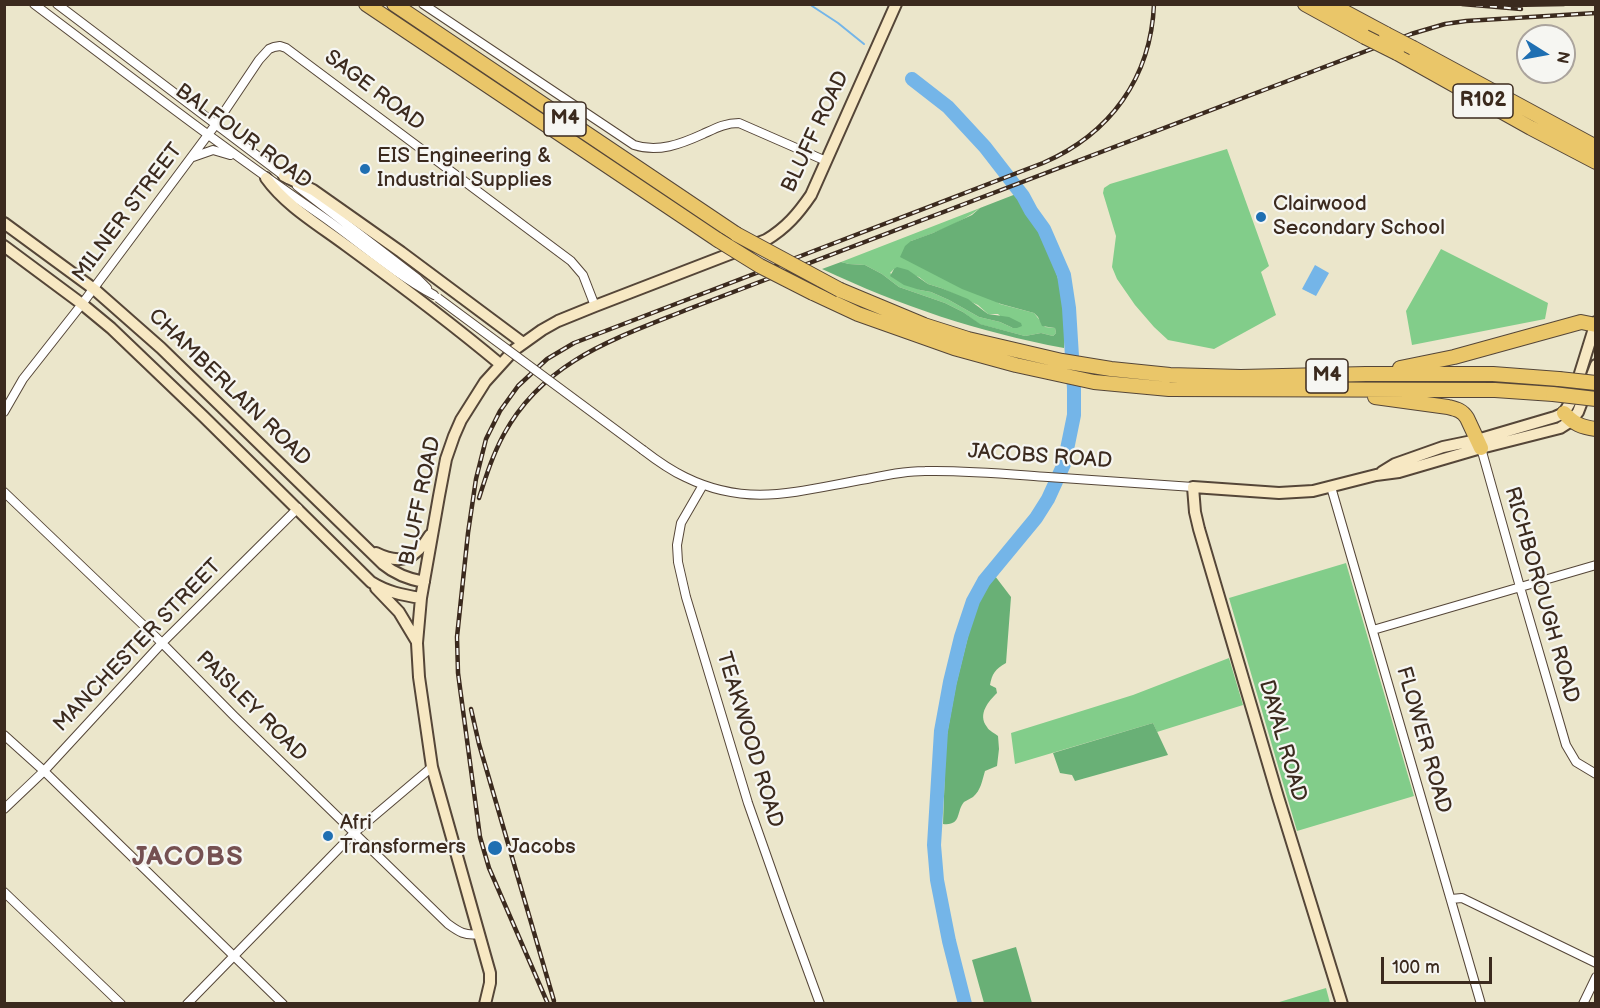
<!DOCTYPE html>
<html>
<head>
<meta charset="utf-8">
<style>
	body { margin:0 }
	#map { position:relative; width:1600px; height:1008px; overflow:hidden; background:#ebe6cb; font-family:"Balsamiq Sans",sans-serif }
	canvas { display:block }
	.frame { position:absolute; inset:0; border:6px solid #3b2a1e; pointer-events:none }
	.north { position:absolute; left:1516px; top:24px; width:60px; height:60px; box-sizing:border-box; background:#f6f6f2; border:2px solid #aba49d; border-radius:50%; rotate:101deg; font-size:16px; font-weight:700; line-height:24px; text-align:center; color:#3b2a1e }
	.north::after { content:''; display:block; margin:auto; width:21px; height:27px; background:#1f6fb2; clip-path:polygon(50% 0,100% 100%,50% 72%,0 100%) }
	.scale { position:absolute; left:1381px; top:957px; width:111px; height:27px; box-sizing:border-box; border:3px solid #3b2a1e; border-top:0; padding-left:8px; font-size:18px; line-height:21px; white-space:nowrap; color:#3b2a1e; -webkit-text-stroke:4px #f6f6f2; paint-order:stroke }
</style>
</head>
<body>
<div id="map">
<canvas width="1600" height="1008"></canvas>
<div class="frame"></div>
<div class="north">N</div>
<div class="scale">100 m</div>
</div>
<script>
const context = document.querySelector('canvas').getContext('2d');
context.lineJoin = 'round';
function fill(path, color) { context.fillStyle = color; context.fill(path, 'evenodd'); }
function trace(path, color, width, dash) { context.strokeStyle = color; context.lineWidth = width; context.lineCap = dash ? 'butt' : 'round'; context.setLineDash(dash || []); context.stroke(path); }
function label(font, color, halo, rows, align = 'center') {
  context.font = font + ' "Balsamiq Sans",sans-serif'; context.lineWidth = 4.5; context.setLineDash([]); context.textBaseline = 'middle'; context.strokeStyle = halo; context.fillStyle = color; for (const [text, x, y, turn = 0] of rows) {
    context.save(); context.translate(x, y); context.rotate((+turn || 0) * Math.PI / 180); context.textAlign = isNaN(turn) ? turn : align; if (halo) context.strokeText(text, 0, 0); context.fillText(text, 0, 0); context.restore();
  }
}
fill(new Path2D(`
	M1227,149L1269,266L1261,272L1276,315L1214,349L1168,340L1154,327L1135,305L1117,279L1112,267L1116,236L1103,193L1104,188L1110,184Z
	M980,208C960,224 934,233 911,241L1000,304L1034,313L1045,327L1055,328L1056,333L1053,336L1041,333L1025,336L979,324L963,312L945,303L899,287L882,274L865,265L849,264L841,262ZM894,269L919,277L928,284L941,288L978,305L988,314H998L1013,328L1000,322L979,317L949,300L931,292L920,290L890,273Z
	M1441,249L1548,303L1545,319L1412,345L1406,311Z
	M1346,563L1414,796L1297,831L1229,598Z
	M1229,658L1243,705L1157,732L1153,723L1015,764L1011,733L1133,695Z
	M1326,988L1330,1003H1276Z`), '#82cd8a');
fill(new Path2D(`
	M1016,194C1037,227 1059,266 1064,306C1066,319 1065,334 1064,348C978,332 901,306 822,269L841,262L849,264L865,265L882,274L899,287L945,303L963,312L980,324L1025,336L1041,333L1053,336L1056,333L1055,328L1042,326L1038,317L1034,313L1001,304L962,289L900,257L905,246L911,241L933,233L972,215L980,208Z
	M897,267L908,270L928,284L941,288L968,299L988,314L1009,317L1021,323L1022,326L1017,328H1013L1000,322L979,317L949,300L931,292L920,290L904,285L890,276L894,269Z
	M995,576L1011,597L1006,663C995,669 992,674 990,685L996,688L997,693C989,701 977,714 987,727C989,731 995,733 998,736L999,749L997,766L985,771C982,781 981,790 973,797C970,799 967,800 964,802C956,811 962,826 943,824L946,740L956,685L974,612L983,593Z
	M1153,723L1168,755L1075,781L1072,775L1060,773L1053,753Z
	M1016,947L1032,1003H984L972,960Z`), '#69b076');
fill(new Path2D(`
	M1315,265L1329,273L1316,296L1302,289Z`), '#74b5e8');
trace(new Path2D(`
	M809,4L838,23L864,44`), '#74b5e8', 2);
trace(new Path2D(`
	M912,79L948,107L985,147L1023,196L1031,211L1044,229L1064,275L1069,308L1074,389V415L1064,464L1048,499L1036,518L984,581L973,601L961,637L950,682L941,731L934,845L937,880L949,941L965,1004`), '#74b5e8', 14);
const street = new Path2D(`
	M34,4C128,75 222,147 319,214C358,241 393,273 434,295
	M57,4L288,179
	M423,4L634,145C658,153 681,144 703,134C716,128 725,123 739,123L826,161
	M193,157L213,150L230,155
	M297,186L418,279L427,288
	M4,412L23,379L82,304L216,124L259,60L269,49L274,47L280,46L286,48L571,261L583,275L595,306
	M1481,448L1520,587L1566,745L1576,762L1596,774
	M643,450C656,460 670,470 685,477C750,509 800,490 867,479C886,475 905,471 925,471C966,470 1007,474 1048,477C1096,480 1144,484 1193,487
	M703,485L681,523L677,545L678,562L686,597L748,803L786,911L820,1004
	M1331,487L1481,1004
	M4,492L162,643L234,716L448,924C459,932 465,936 479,934
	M1373,630L1596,565
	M4,735L44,771L283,1004
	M4,809L44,771L162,643L298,508
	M4,892L121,1004
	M1451,899L1462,898L1596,963
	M187,1004L354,833L432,767
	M1583,1004L1596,977`);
const secondary = new Path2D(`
	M284,176L313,190L401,252L523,343
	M266,178C286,206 319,225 347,246C399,284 451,323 500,364
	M4,223L94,289L161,348L383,564C395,574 408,579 424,582
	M4,246L82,304L111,328L204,417L371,582C387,592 402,595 421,598
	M1382,472L1395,464L1443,447L1477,440L1555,417L1564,413L1572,399L1596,322
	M376,553C402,566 416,558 430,535
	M376,588L399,612L417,642
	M485,1004L490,983V973L432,767L419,677L417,643L421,598L439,496L446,459L454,436L461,420L485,382L514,350L542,330L558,321L595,306L766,240C786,228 798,214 811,195L896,4
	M1342,1004L1278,797L1199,529L1195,512L1193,487L1279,493L1313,491L1376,475L1399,472L1481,448L1560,428L1571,421L1578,412L1596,365`);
const highway = new Path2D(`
	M366,4L718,240
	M394,4L736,234
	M1305,4L1365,37
	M1330,4L1386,34
	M1413,48L1596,147
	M1397,53L1531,128L1596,162
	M840,290L924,325L968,339L1062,361L1111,369L1170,375L1241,377L1366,374H1493L1559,379
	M813,293L858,314L954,348L1016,365L1094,382L1169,389L1495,390L1553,394
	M1400,368L1454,357L1581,322L1596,325
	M1375,397L1448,407C1456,409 1462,410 1467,418L1481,448
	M1564,413C1574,424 1581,427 1596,429`);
trace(street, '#554638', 10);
trace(secondary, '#554638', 14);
trace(highway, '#554638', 16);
trace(street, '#fff', 8);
trace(secondary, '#f7e8c3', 10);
trace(highway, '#eac669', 14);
const rail = new Path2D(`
	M1462,4L1521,9
	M1512,5L1564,4
	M479,498C486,476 493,454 504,434C544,361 614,339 686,310L1411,34L1445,24L1466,21L1596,13
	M471,709L479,744L554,1001
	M548,1004L489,868L480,837L458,673L457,637L468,533L476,479L486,439L500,411L518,386L547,359L574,343L1043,163C1110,134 1151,78 1154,4`);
trace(rail, '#3b2a1e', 4.5);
trace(rail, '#f6f6f2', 2, [7]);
const streetBridge = new Path2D(`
	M438,298L643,450`);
const highwayBridge = new Path2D(`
	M1386,34L1413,48
	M1365,37L1397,53
	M736,234L840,290
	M718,240L760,266L813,293
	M1559,379L1596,383
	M1553,394L1596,399`);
trace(streetBridge, '#554638', 10, []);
trace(highwayBridge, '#554638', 16, []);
trace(streetBridge, '#fff', 8);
trace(highwayBridge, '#eac669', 14);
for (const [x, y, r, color] of [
	[365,169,6,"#1f6fb2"],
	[1261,217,6,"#1f6fb2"],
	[328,836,6,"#1f6fb2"],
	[495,848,8,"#1f6fb2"]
]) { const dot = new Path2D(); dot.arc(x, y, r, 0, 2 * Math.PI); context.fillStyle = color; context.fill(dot); trace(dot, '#f6f6f2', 2); }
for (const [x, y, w] of [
	[1483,101,60],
	[565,119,42],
	[1327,376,42]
]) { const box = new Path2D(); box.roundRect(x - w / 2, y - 17, w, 34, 4.5); context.fillStyle = '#f6f6f2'; context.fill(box); trace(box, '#3b2a1e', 1.5); }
label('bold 20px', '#3b2a1e', null, [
	["R102",1483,101],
	["M4",565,119],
	["M4",1327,376]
]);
label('21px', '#3b2a1e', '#f6f6f2', [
	["SAGE ROAD",374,91,37],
	["BLUFF ROAD",816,132,-65],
	["BALFOUR ROAD",243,137,36],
	["MILNER STREET",128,213,-53],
	["CHAMBERLAIN ROAD",229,388,44],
	["JACOBS ROAD",1040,457,4],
	["BLUFF ROAD",421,501,-78],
	["RICHBOROUGH ROAD",1541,595,74],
	["MANCHESTER STREET",138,646,-46],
	["PAISLEY ROAD",251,707,45],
	["TEAKWOOD ROAD",749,740,73],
	["FLOWER ROAD",1423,740,74],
	["DAYAL ROAD",1282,741,74]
]);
label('21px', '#3b2a1e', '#f6f6f2', [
	["EIS Engineering &",377,157],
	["Industrial Supplies",377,181],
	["Clairwood",1273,205],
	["Secondary School",1273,229],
	["Afri",340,824],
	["Transformers",340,848],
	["Jacobs",508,848]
], 'left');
context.letterSpacing = '1.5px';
label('bold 27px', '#755051', '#f6f6f2', [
	["JACOBS",188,858]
]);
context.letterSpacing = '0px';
</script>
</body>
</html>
